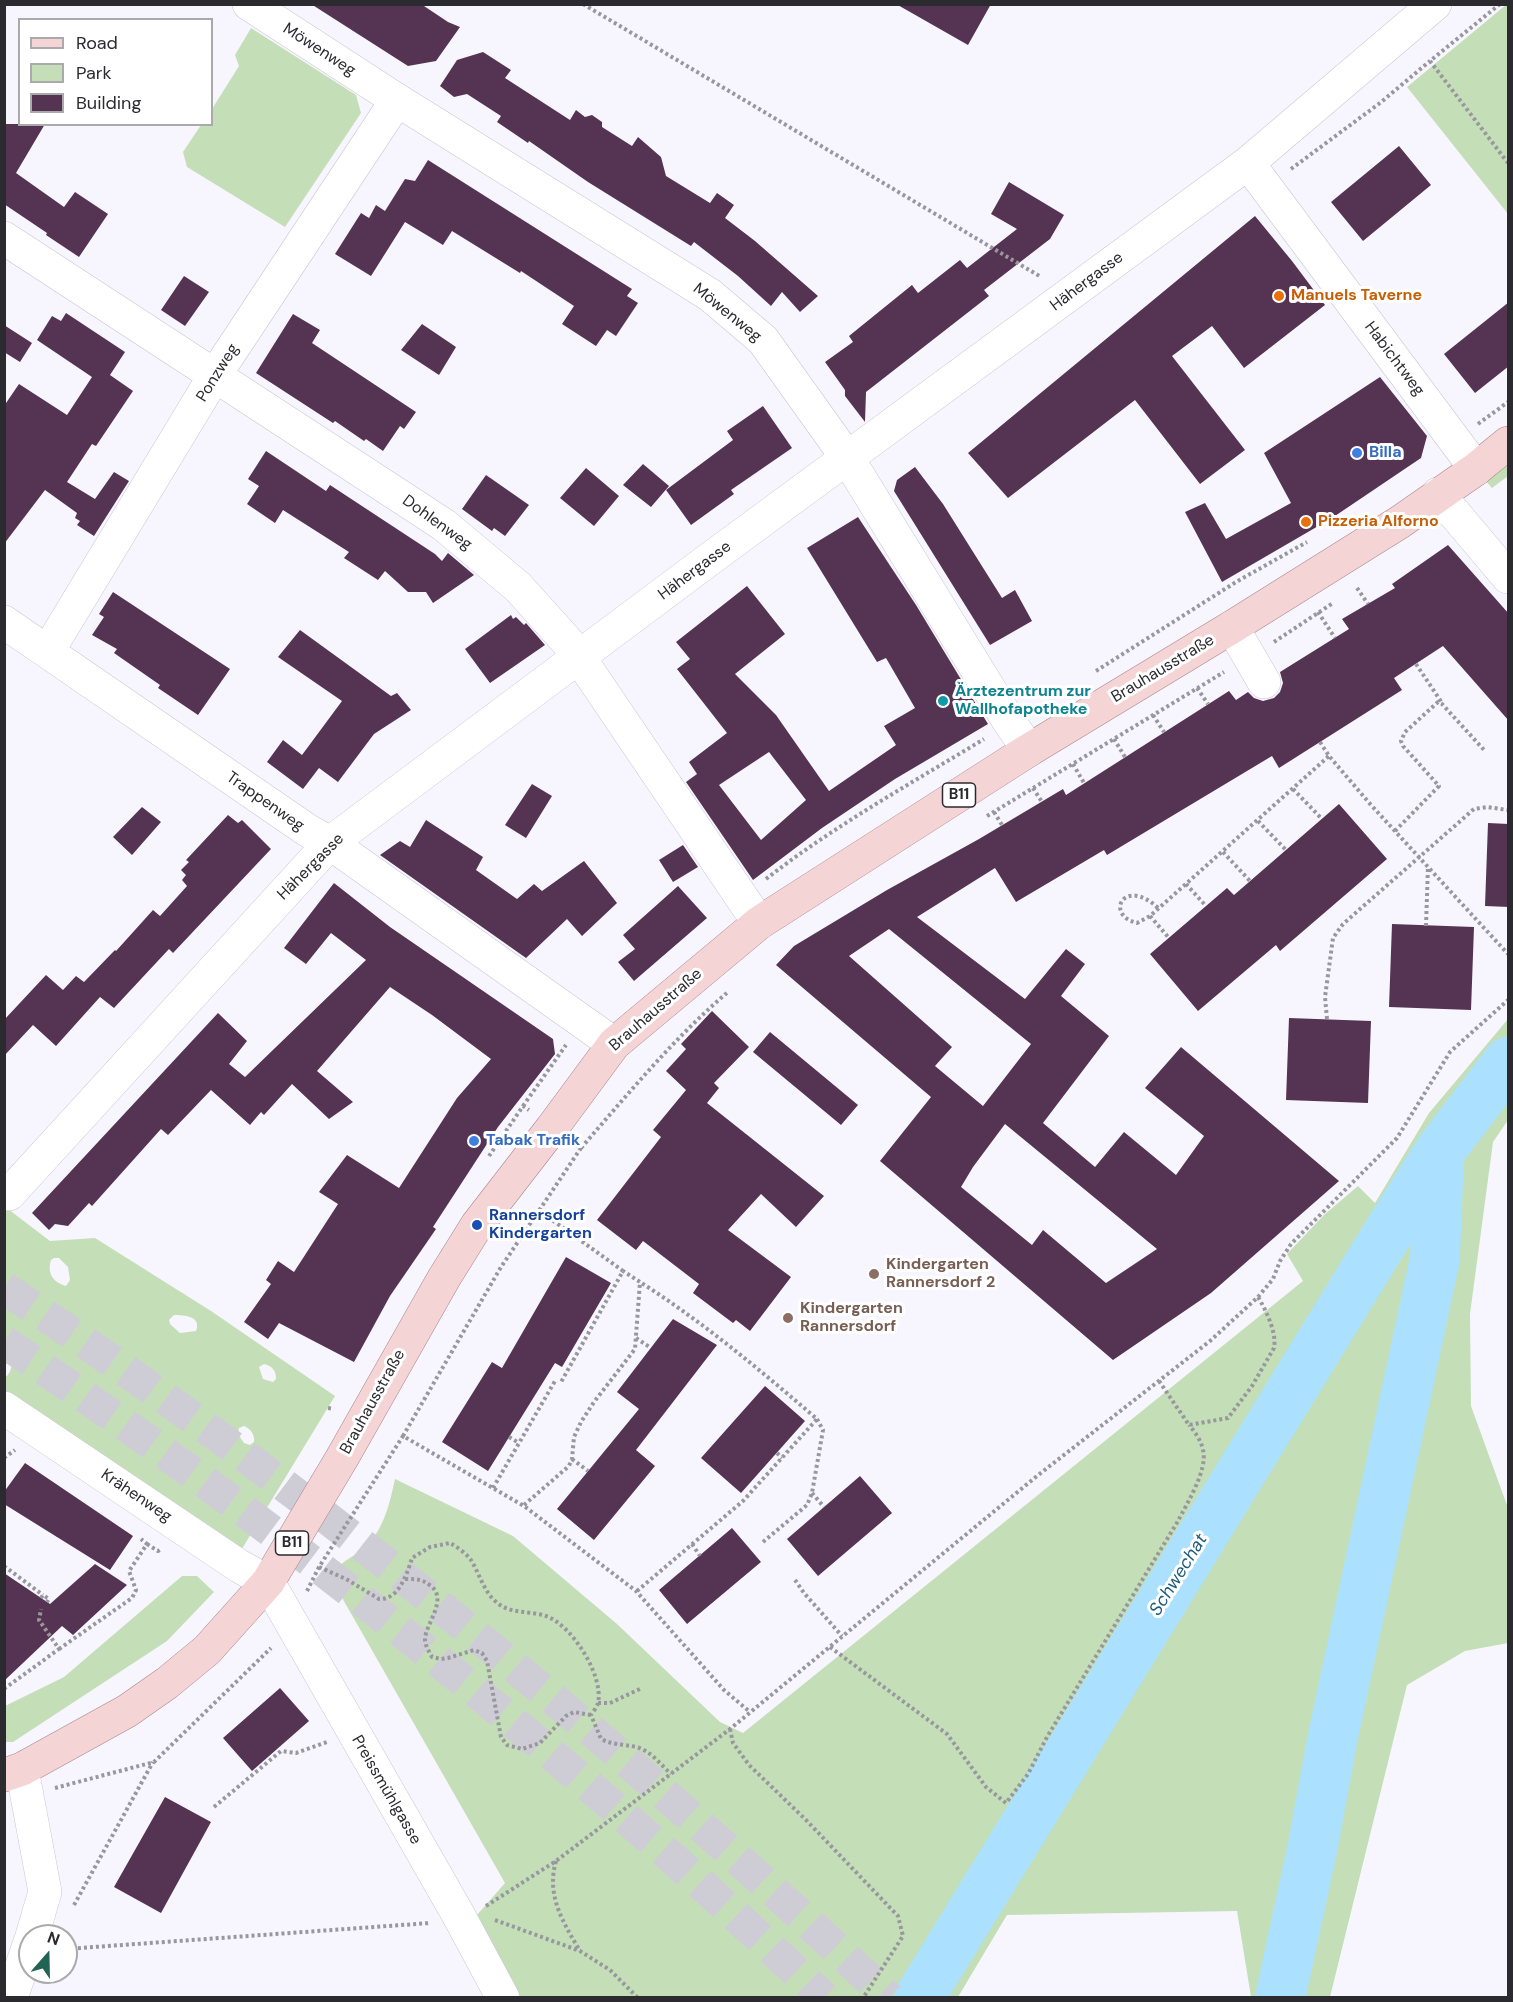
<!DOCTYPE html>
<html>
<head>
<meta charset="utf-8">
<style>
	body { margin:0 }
	#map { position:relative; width:1513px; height:2002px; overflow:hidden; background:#f7f6fe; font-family:"DM Sans",sans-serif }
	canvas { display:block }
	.frame { position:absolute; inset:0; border:6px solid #2b2a2f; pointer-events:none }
	.legend { position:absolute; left:18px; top:18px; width:195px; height:108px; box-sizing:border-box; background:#fff; border:2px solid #aaaaac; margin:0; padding:8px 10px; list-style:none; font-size:18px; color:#2b2a2f }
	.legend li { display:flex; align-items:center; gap:12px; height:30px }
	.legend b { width:30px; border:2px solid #aaaaac }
	.north { position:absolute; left:18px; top:1924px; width:60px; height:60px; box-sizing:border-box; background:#fff; border:2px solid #aaaaac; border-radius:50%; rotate:20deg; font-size:16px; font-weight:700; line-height:24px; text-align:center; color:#2b2a2f }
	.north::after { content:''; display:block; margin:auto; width:21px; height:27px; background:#226453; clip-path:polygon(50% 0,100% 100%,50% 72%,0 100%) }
</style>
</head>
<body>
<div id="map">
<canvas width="1513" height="2002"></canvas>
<div class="frame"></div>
<ul class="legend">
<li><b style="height:8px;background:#f5d4d6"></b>Road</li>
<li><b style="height:16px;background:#c4dfb7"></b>Park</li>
<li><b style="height:16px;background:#553453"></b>Building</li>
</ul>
<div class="north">N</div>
</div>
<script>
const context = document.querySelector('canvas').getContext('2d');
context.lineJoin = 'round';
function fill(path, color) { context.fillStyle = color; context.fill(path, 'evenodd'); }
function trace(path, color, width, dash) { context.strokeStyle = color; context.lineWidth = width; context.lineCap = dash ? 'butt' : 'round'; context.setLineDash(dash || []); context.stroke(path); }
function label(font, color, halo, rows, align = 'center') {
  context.font = font + ' "DM Sans",sans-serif'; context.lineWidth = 6; context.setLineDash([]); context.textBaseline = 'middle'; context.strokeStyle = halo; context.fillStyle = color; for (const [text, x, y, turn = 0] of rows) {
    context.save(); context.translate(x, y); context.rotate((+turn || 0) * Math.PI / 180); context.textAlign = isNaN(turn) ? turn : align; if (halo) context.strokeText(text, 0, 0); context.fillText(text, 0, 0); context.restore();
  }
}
fill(new Path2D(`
	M1507,4L1508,5V214L1407,87Z
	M251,28L356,95L361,113L285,227L187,167L183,152L201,125L212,124V109L239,66L235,55Z
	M1508,459V476L1492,488L1484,479Z
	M1508,1019V1120L1493,1142L1470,1314L1471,1406L1508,1508V1643L1465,1651L1407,1685L1330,1997H1251L1237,1911L1007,1915L958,1997H516L470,1923L505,1883L341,1596L331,1583C340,1558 348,1562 365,1547C384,1530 390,1502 395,1479L513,1536L617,1624L720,1722L743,1733L1303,1281L1287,1254L1324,1215L1358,1186L1375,1203L1429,1113Z
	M8,1209L50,1241L95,1238L211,1311L335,1396L240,1552L5,1392V1376H7C11,1371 12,1366 12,1360L9,1357H4V1213ZM54,1258H59L68,1267L70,1280L66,1286C53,1282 47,1274 51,1260ZM174,1315C184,1315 202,1316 196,1331L180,1333L170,1324L169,1320ZM264,1364C272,1366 276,1370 276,1379L273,1382L263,1379L259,1367ZM244,1426C251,1429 255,1435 254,1442L250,1445L244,1443L238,1434L239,1428Z
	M182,1576H197L214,1592L167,1641L13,1742H5V1706L64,1677Z`), '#c4dfb7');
trace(new Path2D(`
	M919,1998L1391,1228L1439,1152L1508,1062
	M1280,1998L1312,1850L1332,1741L1435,1258L1439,1152`), '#abe0fe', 50);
fill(new Path2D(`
	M311,4H421L448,22L460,27L436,61L408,66Z
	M896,4H991L968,45Z
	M483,52L511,70L505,78L570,120L576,110L585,117L592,115L602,122V127L632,146L638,137L661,157L666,176L710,203L717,193L734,205L725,218L755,241L818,296L800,312L782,292L771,306L738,276L694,242L691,246L588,182L529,141L528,143L497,122L501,116L467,94L454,97L440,86L457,60Z
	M4,124H45L16,173L64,207L75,192L108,214L79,257L46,235L47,233L4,204Z
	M1399,146L1431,185L1363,241L1331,202Z
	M428,160L632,289L627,296L638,303L616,336L607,330L596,346L562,324L574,306L521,271L520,273L452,231L443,245L405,222L371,276L335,254L361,213L369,218L376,205L385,211L405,179L415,181Z
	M1009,182L1064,215L1050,239L984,290L989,296L866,392L865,422L845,396V390L825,362L853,342L849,336L912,285L918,293L960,260L967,268L1017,229L991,214Z
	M1255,216L1292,261L1325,305L1244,368L1212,326L1172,356L1245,450L1200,484L1135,400L1008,498L968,453Z
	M184,276L209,292L185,326L161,310Z
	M1509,302V366L1475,393L1444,354Z
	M66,313L125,352L110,375L133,391L96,446L92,444L67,482L95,499L114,472L129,481L94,536L77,525L80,521L75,518L77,513L45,490L4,544V406L19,384L67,415L92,377L37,340L52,316L61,321Z
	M293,314L320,330L312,343L416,412L404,429L400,426L383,451L366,439L364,441L335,421L333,423L256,373Z
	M422,324L456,347L439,375L401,350Z
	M4,325L32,343L20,362L4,352Z
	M1380,377L1427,436L1421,458L1332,518L1222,582L1185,512L1205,503L1226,539L1291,503L1264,453Z
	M763,406L792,448L731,490L734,494L691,525L666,490L733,440L727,431Z
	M266,451L326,491L330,485L435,554L442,561L448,553L474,575L433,603L426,592H408L385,571L378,580L344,558L349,552L283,510L275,523L247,504L259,486L248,479Z
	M643,464L669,486L651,507L623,485Z
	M915,467L943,504L1002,598L1015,590L1032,621L990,645L894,491L897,480Z
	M586,468L619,496L594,526L560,498Z
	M486,475L529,505L505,536L494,528L492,531L462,509Z
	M858,517L916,605L988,724L895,779L822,828L753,880L686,782L697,774L689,762L727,733L677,669L690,659L676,642L747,586L785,634L735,674L776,715L829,791L896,745L884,726L915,708L886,658L877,662L807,548ZM769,752L806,800L761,840L719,785Z
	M1448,545L1509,614V721L1443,646L1394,678L1402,690L1279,768L1272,756L1107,855L1104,850L1016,902L995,868L917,917L1025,999L1066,949L1085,964L1061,996L1109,1036L1043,1123L1095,1167L1124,1132L1176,1175L1204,1136L1145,1088L1181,1047L1339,1181L1211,1293L1113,1360L880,1161L931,1097L776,965L794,946L887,890L979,839L1063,789L1066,795L1229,691L1236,700L1248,692L1254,698L1263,701L1274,698L1280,692L1283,683L1280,672L1349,629L1342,619L1395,588L1392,584ZM889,929L1031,1044L983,1106L935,1066L952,1047L849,956ZM1005,1124L1157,1249L1106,1283L1043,1230L1032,1245L961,1187L973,1167Z
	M113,592L230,669L198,715L158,688L160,685L114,653L117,649L92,635L104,617L99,614Z
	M511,615L513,619L516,617L524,625L526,623L545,645L490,683L465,649Z
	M300,630L391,696L397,693L411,710L374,734L338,782L319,768L303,789L267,762L283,740L302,755L342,701L278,657Z
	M532,784L552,796L526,838L505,825Z
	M1339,804L1387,859L1280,951L1276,945L1198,1011L1150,954L1227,888L1234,895Z
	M142,807L161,822L132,855L113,837Z
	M228,815L238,823L242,820L271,849L173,953L169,949L114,1008L100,997L56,1046L33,1025L4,1056V1020L46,975L63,990L76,976L84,982L115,950L116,951L153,910L160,916L187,886L182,880L186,875L181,870L189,862L186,860Z
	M426,820L483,857L476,870L517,899L534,884L542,891L584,861L617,903L582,936L567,919L526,958L380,855L400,841L410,847Z
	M1488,823L1509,824V907L1485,906Z
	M683,845L698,867L673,882L659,860Z
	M334,883L390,927L553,1039L555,1054L498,1127L433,1227L436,1229L390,1296L354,1362L279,1323L268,1339L244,1322L271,1284L266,1280L278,1261L294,1272L338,1204L319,1192L347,1155L399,1188L457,1098L491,1059L432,1015L390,987L317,1071L353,1102L329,1119L292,1084L264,1115L261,1112L250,1125L211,1090L168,1135L161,1129L92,1206L89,1203L68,1226L55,1224L49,1230L32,1213L218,1013L247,1041L229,1064L245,1077L366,960L331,933L306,964L284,948Z
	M678,886L707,918L634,981L618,962L635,949L623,935Z
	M1392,924L1474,927L1471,1010L1389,1007Z
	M712,1011L749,1047L714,1083L719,1088L707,1103L824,1196L796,1227L761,1194L728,1230L791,1277L750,1331L736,1320L733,1323L693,1293L699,1284L643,1241L636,1250L597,1220L661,1137L653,1130L686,1090L666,1071L686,1049L681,1044Z
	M1289,1018L1371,1021L1368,1103L1286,1100Z
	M770,1032L858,1105L841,1125L753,1052Z
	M566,1257L611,1283L562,1367L555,1363L488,1471L442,1442L492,1362L502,1368Z
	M673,1319L717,1345L636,1450L655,1466L594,1540L557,1509L639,1409L617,1392Z
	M765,1386L805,1421L741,1493L701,1458Z
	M25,1463L133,1536L110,1570L4,1504V1492Z
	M860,1476L892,1513L818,1576L787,1539Z
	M732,1528L761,1562L687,1624L659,1590Z
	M95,1564L127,1585L73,1635L62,1626L4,1681V1573L50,1604Z
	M280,1688L309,1721L252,1771L223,1738Z
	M165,1797L211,1822L161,1913L114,1887Z`), '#553453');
trace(new Path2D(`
	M4,1288C225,1433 434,1596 635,1768C721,1843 806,1919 889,1998
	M4,1342C239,1498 461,1672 672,1858C724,1904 774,1951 824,1998`), '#cecdd5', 33, [33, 16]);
const minor = new Path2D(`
	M249,4L397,100L710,295L763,340L848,459L1010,723L1029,750
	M1248,163L1476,469
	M4,238L444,525L518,587L572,647L759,923
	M1438,494L1508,577
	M4,622L307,830L330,843L614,1044
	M1232,627L1264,682
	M48,651L215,375L397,100
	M9,1194L330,843L715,555L1248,163L1435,4
	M4,1408L239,1566L268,1582L459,1916L503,1998
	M22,1769L45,1892L32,1936
	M11,1998L30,1942`);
const major = new Path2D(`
	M4,1775L22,1769L127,1711L167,1683L207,1650L268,1582L342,1458L444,1278L477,1225L552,1128L614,1044L759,923L1029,750L1232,627L1400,522L1476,469L1508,443`);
trace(minor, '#c9c6d5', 34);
trace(major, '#aa8689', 34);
trace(new Path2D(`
	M583,4L1041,277
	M1500,4L1430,61L1508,163
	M1291,169L1380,103L1430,61
	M1478,424L1508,402
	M1357,588L1368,604
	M1318,612L1335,638
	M1274,642L1333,603
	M1416,664L1442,703
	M1096,671L1236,582L1307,542
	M1197,688L1208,704
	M1153,715L1164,732
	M1114,739L1125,757
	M1320,742L1329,756L1371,805L1508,954
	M1073,764L1084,783
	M1033,788L1042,802
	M1293,789L1322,819
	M994,812L1002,825
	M987,816L1224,672
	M1258,821L1286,850
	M1395,831L1439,786L1403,746L1401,741L1405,732L1438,702L1442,704L1485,751
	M1223,852L1250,881
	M766,879C834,826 910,784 984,739
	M1186,884L1206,906
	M1158,908C1124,876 1104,915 1137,923L1150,916L1329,756
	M1150,916L1169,938
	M1426,926L1428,866
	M1327,1019L1325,997L1333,938L1343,924L1474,809L1487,807L1508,810
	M523,1106L566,1045
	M576,1145L581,1148C628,1094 674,1038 728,992
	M581,1148L501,1267L403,1436L524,1506L636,1591L724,1690L750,1712
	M489,1156L523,1106L529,1110
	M538,1210L623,1271L560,1384
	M636,1338L651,1348
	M1159,1381L1189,1425L1228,1418L1252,1386L1274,1348C1277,1333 1266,1310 1258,1297
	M328,1408L334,1409
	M509,1437L519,1443
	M777,1453L782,1458
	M4,1458L15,1450
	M572,1459L588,1471
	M493,1488L555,1381
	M812,1493L824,1507
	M524,1505L569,1466L572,1459L574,1437L581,1422L594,1402L635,1349L640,1282L623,1271
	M763,1542L807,1505L812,1493L823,1430L817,1419
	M147,1544L158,1551L161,1549
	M692,1544L700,1556
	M4,1566L43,1595
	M319,1567L346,1579L379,1599C399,1600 407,1574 412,1558L430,1547L450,1543C457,1547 466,1553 471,1560C479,1573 483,1589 494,1600C509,1615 528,1610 546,1616C572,1625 604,1676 598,1703C597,1707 593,1712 591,1715L601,1739C613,1745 623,1744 636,1747C650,1750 660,1764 671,1774
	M405,1579C417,1579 422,1579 431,1586C448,1600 426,1623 425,1639C425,1646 429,1651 432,1657L441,1659L448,1658L474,1650L482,1653L487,1661L501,1737L507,1745L522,1749L540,1743L566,1716L574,1712L591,1715
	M795,1580L804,1593L842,1636
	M307,1591L319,1567L403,1436
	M637,1591L743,1501L817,1419C760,1370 703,1322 640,1282
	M41,1598L43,1595L49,1599L47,1602
	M830,1647L947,1734L986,1787L1006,1803L1028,1774L1047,1737L1178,1521C1187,1503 1208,1470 1203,1450C1201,1440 1195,1432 1189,1425
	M59,1649L132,1598L136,1590L129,1571L147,1544L141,1539
	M4,1689L59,1649L39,1620L41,1609
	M598,1703H610L642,1688
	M730,1729L733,1743L749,1765L806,1820L898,1916L903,1936L863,1998
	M55,1788L154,1762L271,1648
	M214,1807L281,1751L296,1753L327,1742
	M556,1861C546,1896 563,1922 580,1951
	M74,1905L153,1762
	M486,1906L556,1861L730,1729L1037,1476L1210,1341L1258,1297L1273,1279L1280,1261L1291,1244L1397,1138L1450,1052L1508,1000
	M495,1920L580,1951L610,1970L638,1998
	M66,1949L430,1923`), '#98979e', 4, [3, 3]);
trace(minor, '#fff', 33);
trace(major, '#f5d4d6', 33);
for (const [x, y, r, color] of [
	[1279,296,6,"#e8710a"],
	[1357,453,6,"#3f7fe0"],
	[1306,522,6,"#e8710a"],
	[943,701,6,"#0f9aa8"],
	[474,1141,6,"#3f7fe0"],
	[477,1225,6,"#1a4fb4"],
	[874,1274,6,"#8d6e63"],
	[788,1318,6,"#8d6e63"]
]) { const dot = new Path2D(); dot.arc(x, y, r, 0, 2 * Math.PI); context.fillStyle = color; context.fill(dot); trace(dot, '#fff', 2); }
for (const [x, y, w] of [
	[959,795,33],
	[292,1543,33]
]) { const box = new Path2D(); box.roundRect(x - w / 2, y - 12, w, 24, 4.5); context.fillStyle = '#fff'; context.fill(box); trace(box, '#2b2a2f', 1.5); }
label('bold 15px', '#2b2a2f', null, [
	["B11",959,795],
	["B11",292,1543]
]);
label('16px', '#2b2a2f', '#fff', [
	["Möwenweg",319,50,33],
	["Hähergasse",1087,282,-37],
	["Möwenweg",727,313,39],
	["Habichtweg",1394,359,53],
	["Ponzweg",218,373,-58],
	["Dohlenweg",437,523,36],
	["Hähergasse",695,571,-37],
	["Brauhausstraße",1163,669,-31],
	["Trappenweg",265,802,35],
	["Hähergasse",311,867,-45],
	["Brauhausstraße",656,1010,-41],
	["Brauhausstraße",373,1402,-61],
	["Krähenweg",136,1496,34],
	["Preissmühlgasse",386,1790,60]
]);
label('bold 16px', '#c56008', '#fff', [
	["Manuels Taverne",1291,296],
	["Pizzeria Alforno",1318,522]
], 'left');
label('bold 16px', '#366cbe', '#fff', [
	["Billa",1369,453],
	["Tabak Trafik",486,1141]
], 'left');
label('bold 16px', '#0d838f', '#fff', [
	["Ärztezentrum zur",955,692],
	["Wallhofapotheke",955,710]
], 'left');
label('bold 16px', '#164399', '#fff', [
	["Rannersdorf",489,1216],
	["Kindergarten",489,1234]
], 'left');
label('bold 16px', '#785e54', '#fff', [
	["Kindergarten",886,1265],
	["Rannersdorf 2",886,1283],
	["Kindergarten",800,1309],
	["Rannersdorf",800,1327]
], 'left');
label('italic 18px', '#1e5d7a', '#fff', [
	["Schwechat",1179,1575,-58]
]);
</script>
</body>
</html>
